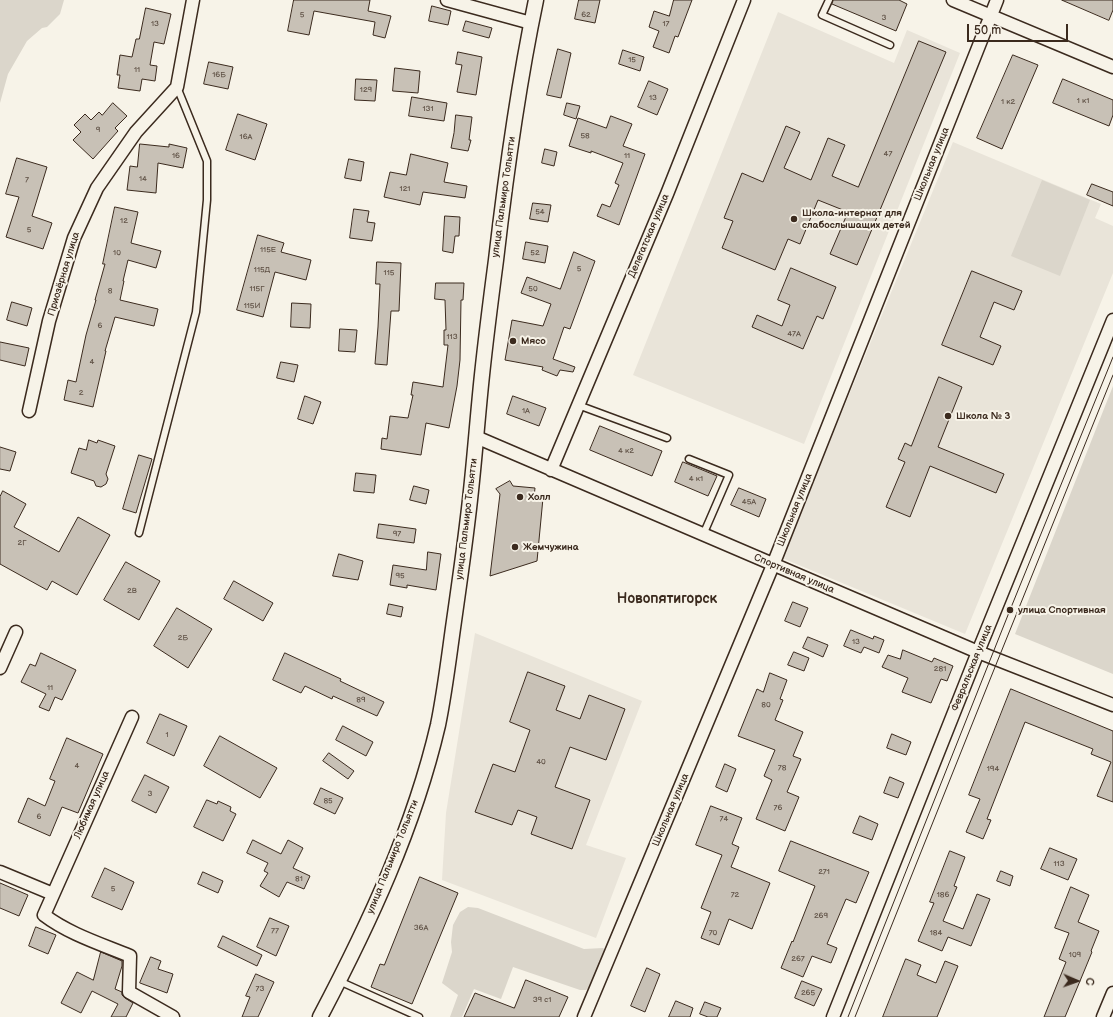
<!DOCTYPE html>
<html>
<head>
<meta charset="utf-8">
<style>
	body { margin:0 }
	#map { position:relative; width:1113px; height:1017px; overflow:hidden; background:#f7f3e8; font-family:"Balsamiq Sans",sans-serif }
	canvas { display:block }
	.north { position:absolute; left:1057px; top:961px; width:40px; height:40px; -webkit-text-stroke:3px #f7f3e8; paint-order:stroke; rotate:92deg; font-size:11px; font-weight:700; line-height:16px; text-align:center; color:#3b2a1e }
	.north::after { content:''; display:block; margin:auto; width:14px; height:18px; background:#3b2a1e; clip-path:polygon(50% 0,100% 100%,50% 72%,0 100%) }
	.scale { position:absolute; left:967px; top:24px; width:101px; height:18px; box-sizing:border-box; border:2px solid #3b2a1e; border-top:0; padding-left:5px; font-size:12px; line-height:14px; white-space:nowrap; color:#3b2a1e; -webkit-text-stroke:3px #f7f3e8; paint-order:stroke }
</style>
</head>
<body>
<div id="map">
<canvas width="1113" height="1017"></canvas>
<div class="north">С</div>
<div class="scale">50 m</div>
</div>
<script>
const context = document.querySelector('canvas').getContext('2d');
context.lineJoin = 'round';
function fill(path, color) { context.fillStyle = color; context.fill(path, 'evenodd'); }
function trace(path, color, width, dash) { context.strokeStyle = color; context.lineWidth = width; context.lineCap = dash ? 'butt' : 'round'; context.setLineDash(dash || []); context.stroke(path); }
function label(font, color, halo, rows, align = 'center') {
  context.font = font + ' "Balsamiq Sans",sans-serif'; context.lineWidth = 4; context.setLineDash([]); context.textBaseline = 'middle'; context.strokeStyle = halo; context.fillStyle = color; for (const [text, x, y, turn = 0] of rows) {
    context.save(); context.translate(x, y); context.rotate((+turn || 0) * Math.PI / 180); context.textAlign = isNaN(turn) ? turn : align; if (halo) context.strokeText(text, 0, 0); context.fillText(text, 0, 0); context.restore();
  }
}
fill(new Path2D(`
	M778,12L894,63L907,30L960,53L804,444L633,375Z
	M953,142L1101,204L1095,218L1113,226V273L965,634L782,558Z
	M475,633L642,701L586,845L626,858L596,938L442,880L446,813Z`), '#e9e4d9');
fill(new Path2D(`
	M0,0H64L60,14L47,27L42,28L27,41L8,74L0,103V108Z
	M1042,180L1090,200L1060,276L1011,256Z
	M1113,386V674L1015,634Z
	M468,907L478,908L584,949L603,948L607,952L593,984L586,990H580L513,967L501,999L474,989L462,1017H450L458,995L442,983L452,952L451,942L453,925L460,912Z`), '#dbd6cb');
const building = new Path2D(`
	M294,0H370L368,11L391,16L385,38L373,35L375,22L314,11L309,35L288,31Z
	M579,0H600L595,23L575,19Z
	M674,0H692L678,37L675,36L669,53L653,47L659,31L649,27L654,11L669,16Z
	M833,0H899L907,4L896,31L832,4Z
	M1062,0H1113V10L1109,20Z
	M432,6L451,11L448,25L429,21Z
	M146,8L171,14L164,44L154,42L150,65L157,66L155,81L142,79L140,91L118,88L120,75H117L120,55L132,57L136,39H139Z
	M466,21L492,28L489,38L463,31Z
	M919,41L946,52L857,265L830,254L848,212L818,200L800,244L788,239L775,270L722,248L733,221L724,218L742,173L763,182L786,126L800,132L784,168L811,180L828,138L845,145L832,176L858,187Z
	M558,49L571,53L561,98L547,95Z
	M623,50L644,57L640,71L619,64Z
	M458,52L482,57L476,95L457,92L462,65L456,64Z
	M1013,55L1038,65L1002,149L977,138Z
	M209,62L233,67L228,89L204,84Z
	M395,68L420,71L418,93L393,91Z
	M356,79L377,80L375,101L355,100Z
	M1063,79L1113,100V115L1109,126L1053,103Z
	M649,81L668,89L657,115L638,107Z
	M412,97L447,103L444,121L409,116Z
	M113,103L127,116L115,128L118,131L93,159L73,140L81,132L74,125L85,114L91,120L99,112L102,115Z
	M567,103L580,106L576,119L564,115Z
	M238,114L267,124L255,160L226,150Z
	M456,115L472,117L469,140H471L468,151L451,148L454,133Z
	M611,116L632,124L623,146L645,154L619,225L597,216L602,204L610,207L619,185L615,183L623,163L591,151V153L569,146L578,118L606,128Z
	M140,144L169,147V144L187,148L183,168L158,163L156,193L127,190L130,166L137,167Z
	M545,149L557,152L554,166L542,163Z
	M411,154L448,163L444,182L467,186L465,198L423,192L420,205L384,197L390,172L406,175Z
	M17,158L47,167L32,216L52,223L43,249L6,237L19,197L6,194Z
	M349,159L364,162L361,181L345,178Z
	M1092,184L1113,192V206L1087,195Z
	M533,203L551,205L548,222L530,219Z
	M115,207L138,212L131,243L161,251L156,268L128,260L123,281H124L120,300L158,309L154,326L115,317L105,351H106L93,407L64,400L68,380L76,382L86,335L96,300H95L105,264H103Z
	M354,209L369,211L367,222L375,223L372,241L350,238Z
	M445,216L460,217L459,236H455L453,253L443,251Z
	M258,235L284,243L281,252L311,260L306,280L275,272L263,317L237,310Z
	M526,242L548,246L545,263L523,259Z
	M574,252L595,261L570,329L564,327L553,359L575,367L573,372L560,370L557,376L542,370L543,367L505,360L512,320L543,326L551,304L521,293L527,277L560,289Z
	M377,262L401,263L399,311H391L387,365L375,364L378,327L380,284H376Z
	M791,268L836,287L823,319L817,316L803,349L752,327L757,315L782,326L790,305L778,300Z
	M972,271L1022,291L1014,310L994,302L980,337L1001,346L993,365L942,345Z
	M436,283H464L463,300H461L460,360L457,386L449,428L426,423L421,455L381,449L382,438L387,439L390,416L408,418L413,395H411L413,382L443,387L448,345H444V330H446L445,300L435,299Z
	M12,302L32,308L27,326L7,320Z
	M292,303L311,304L310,328L291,327Z
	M340,329L357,330L355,352L339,351Z
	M0,342L29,348L25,366L0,360Z
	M281,362L298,365L294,382L277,378Z
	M939,377L962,387L938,447L1004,474L996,493L930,466L910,517L886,507L905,462L898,459L905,443L911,446Z
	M305,396L321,402L313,424L298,419Z
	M513,396L546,408L539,426L507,414Z
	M600,426L662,451L652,476L590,450Z
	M89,440L97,443L98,440L115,446L106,474L108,479L106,484L101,487L96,486L94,481L71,473L79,448L86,450Z
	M0,447L16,452L10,471L0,469Z
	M139,455L152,459L136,513L123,509Z
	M683,462L717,476L708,496L675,482Z
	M356,473L376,475L374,493L354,491Z
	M510,481L513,486L535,488L534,497L543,498L537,561L490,576L500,494L496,489Z
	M414,486L429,490L426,504L410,500Z
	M739,488L766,499L759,517L731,505Z
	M3,491L26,504L14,527L59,552L78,517L110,535L77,595L52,581L47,590L0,564V497Z
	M379,524L416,529L414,543L377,538Z
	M428,552L441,554L436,590L407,585V588L390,585L393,565L426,570Z
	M339,554L363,561L358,580L333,576Z
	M126,562L160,581L139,620L104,600Z
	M234,581L273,603L263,621L224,599Z
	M793,602L808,608L800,627L785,621Z
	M389,604L403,607L401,617L387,614Z
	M177,608L212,629L188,668L154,646Z
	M851,630L873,639L874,636L884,640L879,653L864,647L861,653L844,646Z
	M808,637L828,645L823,657L803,648Z
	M903,650L932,662L934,658L953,666L947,681L941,679L931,703L902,692L908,678L882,667L888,655L900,659Z
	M794,652L809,658L804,671L788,665Z
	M41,653L76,670L62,700L55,697L49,711L39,707L46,694L21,682L30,664L35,666Z
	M285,653L341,679L340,681L384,702L377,716L333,696L332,699L305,686L301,693L273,680Z
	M528,672L565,686L556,710L580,719L589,695L625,709L606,760L570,747L555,787L590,800L572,849L531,834L537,817L518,810L512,825L475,812L493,764L515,772L530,730L510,722Z
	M770,673L787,680L780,699L783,700L775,720L803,732L793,756L801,759L787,792L799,797L785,831L756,819L772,780L764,776L775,750L738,736L757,689L763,692Z
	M1011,689L1113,731V802L1097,796L1111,762L1091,754L1093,749L1025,722L987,819L991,820L983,839L966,832L980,799L969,795Z
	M160,714L187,726L174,756L147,743Z
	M343,726L373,742L366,756L336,740Z
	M892,734L911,742L906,755L887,748Z
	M220,736L277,768L260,798L204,766Z
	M67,738L103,754L78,813L62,807L50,836L18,822L28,798L45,806L55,781L50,779Z
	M329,753L354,771L348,779L323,761Z
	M725,764L736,769L727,792L716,787Z
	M145,775L169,787L156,813L132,801Z
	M890,777L904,783L898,798L884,793Z
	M321,788L343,798L335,814L314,804Z
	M207,800L217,804L218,801L231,807L230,811L236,814L223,841L194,827Z
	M711,806L742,818L732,844L739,847L731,867L770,883L752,929L729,919L719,945L701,938L711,912L701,908L722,855L696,845Z
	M860,816L878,824L872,840L853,833Z
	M253,840L281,854L288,840L303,848L293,868L310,876L304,889L287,882L279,897L260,886L268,873L264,871L268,863L247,853Z
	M791,841L869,872L856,903L846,899L827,944L837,948L831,963L812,956L803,977L781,968L792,941L793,942L815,886L779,871Z
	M1050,848L1077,859L1068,880L1041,869Z
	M950,851L965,857L954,886L957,887L943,921L963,929L977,894L990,899L971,946L948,937L942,951L918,941L934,903L930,902Z
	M105,868L134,882L122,910L92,897Z
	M1001,871L1013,876L1010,886L997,881Z
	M203,872L223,881L218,893L198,884Z
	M420,877L458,893L412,1004L371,987L380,964L384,965Z
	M0,883L28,895L19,916L0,908Z
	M1071,887L1089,895L1078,922L1099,931L1091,951L1092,952L1085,969L1065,1017H1044L1066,962L1059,959L1069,933L1055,928Z
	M270,918L289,926L276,956L257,947Z
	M36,927L56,935L48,954L29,946Z
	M223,936L262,955L257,966L218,947Z
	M101,952L122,961V966L115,989L122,992V995L125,998L133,1003L126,1017H111L118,1004L92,991L81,1013L61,1003L77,972L93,980Z
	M151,957L161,961L158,969L173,974L167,993L140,983Z
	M906,959L921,965L917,975L936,983L945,961L958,966L937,1017H883Z
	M647,968L660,974L645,1012L631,1006Z
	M256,974L274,982L258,1017H242L250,997L246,996Z
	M526,980L568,997L559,1017H464L475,993L514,1008Z
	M802,981L822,989L814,1006L795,998Z
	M676,1001L693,1008L690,1017H669Z
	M705,1002L721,1008L717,1017H708L700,1014Z`);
fill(building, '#c8c1b6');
trace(building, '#3b2a1e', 1);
const service = new Path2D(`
	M829,0L822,15L890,45
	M578,405L667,438
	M689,459L729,475L703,535
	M139,533L196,312L207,200V161L177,87
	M339,981L419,1017`);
const minor = new Path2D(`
	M447,0L531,23
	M953,0L1113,67
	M29,411L49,321L74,238L97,188L136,132L177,87L193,0
	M476,437L978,652L1113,705
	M551,470L667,194L744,0
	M0,668L16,632
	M132,717L44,915C69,934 101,944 130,956L129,992L173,1017
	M0,872L53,894
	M584,1017L773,565L997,0
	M833,1017L978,652L1113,320
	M1103,1017L1113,993`);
const tertiary = new Path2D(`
	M320,1017C369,924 414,828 438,725C445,691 449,656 454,621C459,586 464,551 468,517C474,469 477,422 482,375C486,337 491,298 496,260C506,173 518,86 536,0`);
trace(service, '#3b2a1e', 9);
trace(minor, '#3b2a1e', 15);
trace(tertiary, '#3b2a1e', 17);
trace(service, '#f7f3e8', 6);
trace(minor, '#f7f3e8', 12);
trace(tertiary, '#f7f3e8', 14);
trace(new Path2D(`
	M848,1017L1010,610L1113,357
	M855,1017L991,677L1113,375`), '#3b2a1e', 1);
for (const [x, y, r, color] of [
	[794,219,4,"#3b2a1e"],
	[513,341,4,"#3b2a1e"],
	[948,416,4,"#3b2a1e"],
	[520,497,4,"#3b2a1e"],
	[515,547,4,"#3b2a1e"],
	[1010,610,4,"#3b2a1e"]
]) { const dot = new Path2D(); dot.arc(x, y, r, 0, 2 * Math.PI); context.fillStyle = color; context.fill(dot); trace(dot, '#f7f3e8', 1.5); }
label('8px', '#5e5044', null, [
	["5",302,15],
	["62",586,15],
	["3",884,18],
	["13",155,24],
	["17",666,24],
	["15",632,60],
	["11",137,70],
	["16Б",219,75],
	["129",366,90],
	["13",653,98],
	["1 к1",1083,101],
	["1 к2",1008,102],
	["131",428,109],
	["9",98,130],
	["58",585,136],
	["16А",246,137],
	["47",888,154],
	["16",176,156],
	["11",627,156],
	["14",143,179],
	["7",27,180],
	["121",405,189],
	["54",540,212],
	["12",124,221],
	["5",29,230],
	["115Е",268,250],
	["10",117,253],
	["52",535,253],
	["5",579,269],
	["115Д",262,270],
	["115",389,273],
	["115Г",257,289],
	["50",533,289],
	["8",110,291],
	["115И",252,306],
	["6",100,326],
	["47А",794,334],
	["113",452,337],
	["4",92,362],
	["2",81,393],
	["1А",526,411],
	["4 к2",626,451],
	["4 к1",696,479],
	["45А",749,502],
	["97",397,534],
	["2Г",22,543],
	["95",400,576],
	["2В",132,591],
	["2Б",183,638],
	["13",856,642],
	["281",940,669],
	["11",50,688],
	["89",361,700],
	["80",766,705],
	["1",167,735],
	["40",541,762],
	["4",77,766],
	["78",782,768],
	["194",993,769],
	["3",150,794],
	["85",328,801],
	["76",778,808],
	["6",39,817],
	["74",724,819],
	["113",1059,864],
	["271",824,872],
	["81",299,879],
	["5",113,889],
	["72",735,895],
	["186",943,895],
	["269",821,916],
	["36А",421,928],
	["77",275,931],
	["70",713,933],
	["184",936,933],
	["109",1075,955],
	["267",798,959],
	["73",260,989],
	["265",808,993],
	["39 с1",542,1000]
]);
label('10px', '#3b2a1e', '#f7f3e8', [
	["Школьная улица",932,164,-68],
	["улица Пальмиро Тольятти",504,197,-82],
	["Делегатская улица",649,236,-67],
	["Приозёрная улица",64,274,-73],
	["Школьная улица",795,510,-68],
	["улица Пальмиро Тольятти",467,519,-83],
	["Спортивная улица",794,574,23],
	["Февральская улица",972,668,-68],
	["Любимая улица",92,805,-66],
	["Школьная улица",671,810,-67],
	["улица Пальмиро Тольятти",393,857,-68]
]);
label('bold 10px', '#3b2a1e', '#f7f3e8', [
	["Школа-интернат для",802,213],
	["слабослышащих детей",802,225],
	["Мясо",521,341],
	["Школа № 3",956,416],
	["Холл",528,497],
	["Жемчужина",523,547],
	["улица Спортивная",1018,610]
], 'left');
label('bold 14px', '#3b2a1e', '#f7f3e8', [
	["Новопятигорск",667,599]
]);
</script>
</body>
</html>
